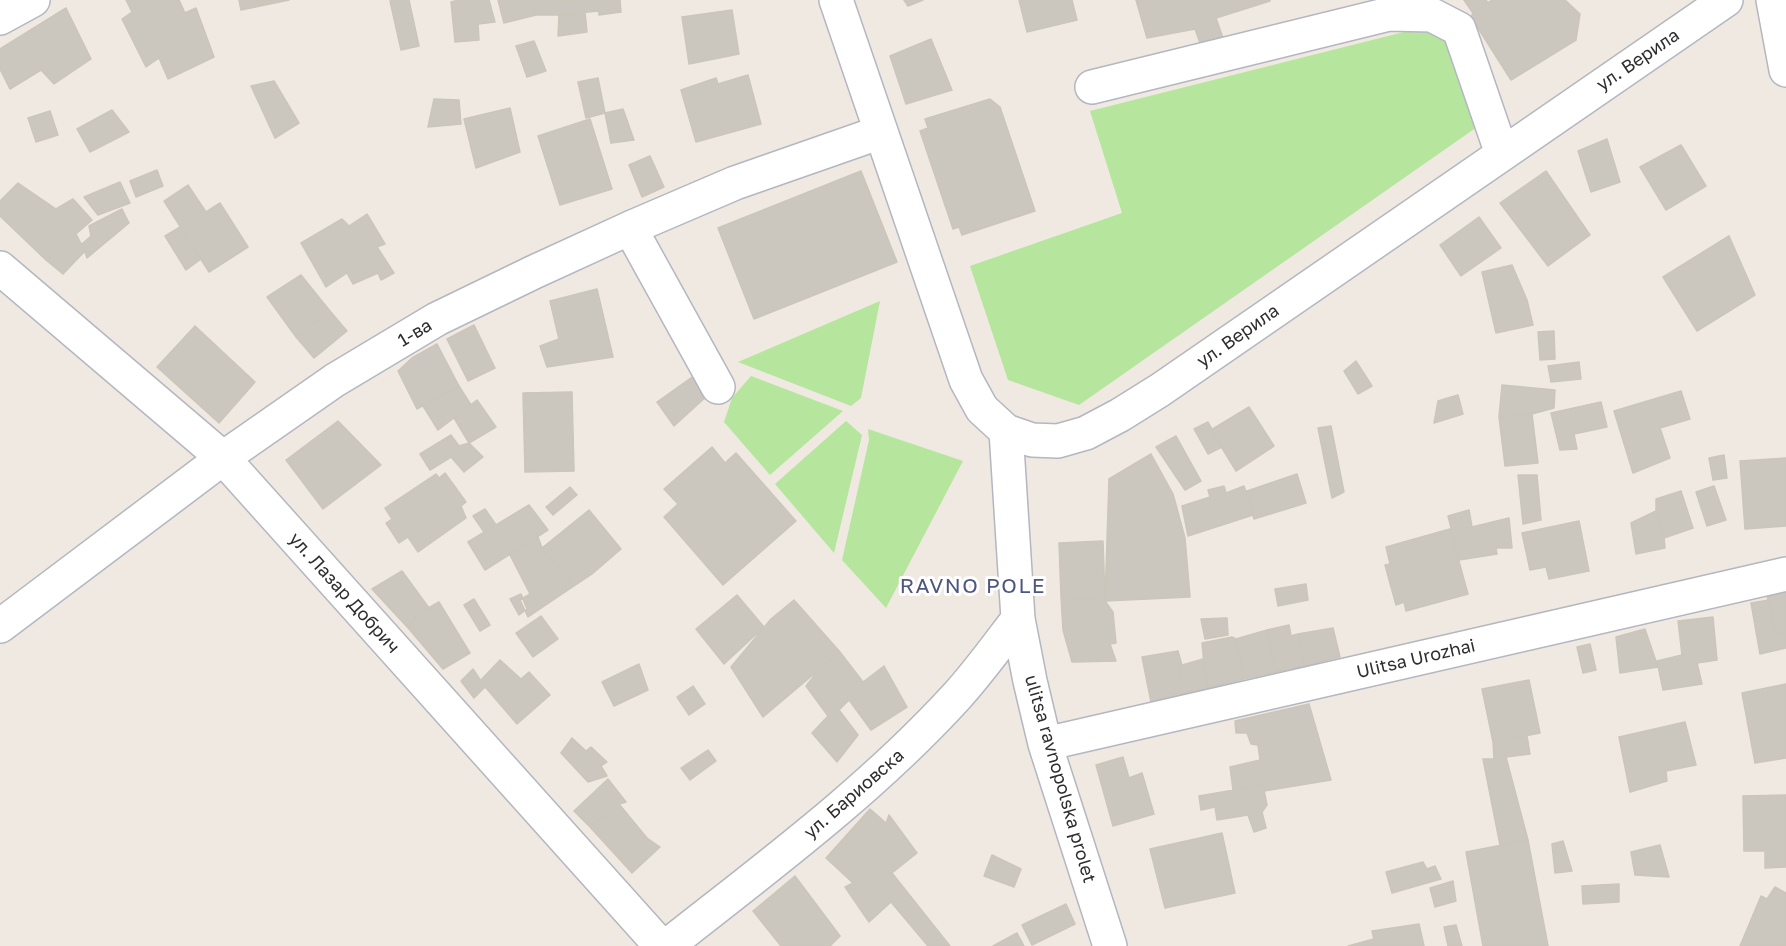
<!DOCTYPE html>
<html>
<head>
<meta charset="utf-8">
<style>
	body { margin:0 }
	canvas { display:block; background:#efe9e1 }
</style>
</head>
<body>
<canvas width="1786" height="946"></canvas>
<script>
const context = document.querySelector('canvas').getContext('2d');
context.lineJoin = 'round';
function fill(path, color) { context.fillStyle = color; context.fill(path, 'evenodd'); }
function trace(path, color, width, dash) { context.strokeStyle = color; context.lineWidth = width; context.lineCap = dash ? 'butt' : 'round'; context.setLineDash(dash || []); context.stroke(path); }
function label(font, color, halo, rows, align = 'center') {
  context.font = font + ' "Golos Text",sans-serif'; context.lineWidth = 6; context.setLineDash([]); context.textBaseline = 'middle'; context.strokeStyle = halo; context.fillStyle = color; for (const [text, x, y, turn = 0] of rows) {
    context.save(); context.translate(x, y); context.rotate((+turn || 0) * Math.PI / 180); context.textAlign = isNaN(turn) ? turn : align; if (halo) context.strokeText(text, 0, 0); context.fillText(text, 0, 0); context.restore();
  }
}
fill(new Path2D(`
	M1404,32L1445,33L1477,127L1079,405L1008,380L970,266L1122,213L1090,111Z
	M880,301L861,398L851,406L738,362Z
	M751,376L843,411L770,475L724,422L732,398Z
	M846,421L862,435L834,553L775,484Z
	M868,429L963,461L886,608L842,560L869,440Z`), '#b6e59e');
const building = new Path2D(`
	M126,0H179L185,13L196,8L214,57L168,79L159,58L146,67L122,19L132,12Z
	M239,0H289L241,10Z
	M397,0H409L419,46L401,50L390,1Z
	M459,0H489L495,22L478,24L479,40L455,42L451,2Z
	M498,0H532L536,15L504,23Z
	M532,0H597L598,11L559,15H536Z
	M597,0H620L621,12L599,15Z
	M904,0H923L908,6Z
	M1019,0H1072L1077,20L1027,32Z
	M1136,0H1270V1L1216,18L1223,38L1200,43L1195,29L1147,38Z
	M1464,0H1486L1488,3L1473,13Z
	M1492,0H1565L1580,14L1576,40L1511,80L1471,17L1473,13Z
	M66,8L91,59L54,84L41,70L10,89L0,69V49Z
	M732,10L739,54L689,64L682,17Z
	M585,12L587,32L558,36L559,15Z
	M931,39L952,90L906,104L890,56Z
	M534,41L546,71L527,77L516,46Z
	M748,75L761,124L696,142L681,90L716,78L718,84Z
	M598,78L605,113L586,118L578,82Z
	M274,81L299,123L275,138L251,86Z
	M434,99L459,100L461,124L428,127Z
	M990,99L1000,107L1035,211L962,235L959,227L953,229L920,131L928,128L925,119Z
	M510,108L520,152L476,168L464,119Z
	M623,109L634,140L611,143L605,113Z
	M112,110L129,132L90,152L77,129Z
	M50,111L58,135L36,142L28,118Z
	M590,119L612,189L560,205L538,136Z
	M1607,139L1620,182L1591,192L1578,151Z
	M1681,145L1706,186L1666,210L1640,167Z
	M650,156L664,187L642,197L629,165Z
	M157,170L163,186L136,197L130,181Z
	M861,171L897,262L754,319L718,228Z
	M1546,171L1590,235L1548,266L1500,203Z
	M120,182L130,203L98,215L84,197Z
	M18,183L56,209L73,199L92,220L46,260L0,216V201Z
	M188,185L206,212L220,203L248,247L209,272L164,201Z
	M122,209L129,223L87,258L82,244L91,236L89,226Z
	M367,214L385,244L377,247L394,273L381,280L378,273L353,284L347,273L326,287L301,243L342,219L349,226Z
	M1479,217L1501,248L1461,276L1440,245Z
	M180,227L201,259L186,270L165,236Z
	M76,234L85,251L63,274L46,260Z
	M1729,236L1755,295L1697,331L1663,277Z
	M1512,265L1527,300L1533,325L1496,333L1482,272Z
	M301,275L330,311L296,337L267,297Z
	M597,289L613,357L547,367L540,346L559,339L550,301Z
	M330,311L347,331L314,358L296,337Z
	M474,325L495,368L468,381L447,339Z
	M195,326L255,382L219,423L157,367Z
	M1554,331L1555,359L1540,360L1538,332Z
	M437,344L459,386L417,409L398,371L412,358Z
	M1356,361L1372,386L1358,394L1344,371Z
	M1579,362L1581,379L1551,382L1548,366Z
	M695,375L708,395L674,426L657,402Z
	M1502,385L1555,390L1554,408L1532,414L1499,417Z
	M459,386L471,405L438,430L423,406Z
	M1681,391L1690,419L1660,428L1670,458L1633,473L1614,411Z
	M572,392L574,471L525,472L523,393Z
	M1458,395L1463,414L1434,423L1438,401Z
	M477,400L496,427L469,443L454,418Z
	M1601,402L1607,427L1574,434L1577,449L1560,450L1551,413Z
	M1249,407L1274,446L1236,471L1211,430Z
	M1532,414L1538,463L1505,466L1499,417Z
	M338,421L381,465L323,509L286,460Z
	M1208,422L1222,447L1208,454L1194,429Z
	M1331,426L1344,492L1332,498L1318,428Z
	M451,435L459,446L469,443L483,457L464,472L451,457L430,470L420,454Z
	M1176,436L1201,481L1185,490L1156,447Z
	M712,447L725,463L736,453L796,521L723,585L664,517L678,504L664,489Z
	M1151,454L1173,494L1185,538L1190,597L1105,601L1109,479Z
	M1724,455L1727,478L1713,480L1709,458Z
	M1786,458V526L1745,529L1740,461Z
	M445,473L466,502L461,506L466,518L418,552L408,537L399,543L386,523L392,519L385,508L436,474L439,478Z
	M1297,474L1306,503L1254,519L1247,491Z
	M1518,475H1537L1541,520L1523,524Z
	M1224,486L1226,493L1244,486L1253,515L1188,536L1182,506L1210,497L1208,490Z
	M1714,486L1726,520L1707,526L1696,492Z
	M570,487L577,495L553,515L546,507Z
	M1681,491L1693,528L1664,538L1656,511V499Z
	M529,505L548,530L485,570L468,542Z
	M485,509L496,525L484,532L473,516Z
	M589,510L621,549L592,574L574,586L542,548Z
	M1469,510L1472,527L1509,518L1512,548H1496L1497,554L1459,560L1448,516Z
	M1656,511L1664,538L1665,548L1636,554L1631,523Z
	M1579,521L1589,571L1549,579L1546,567L1530,570L1522,533Z
	M1450,529L1468,594L1406,611L1404,602L1396,605L1385,565L1390,564L1386,547Z
	M538,537L542,548L574,586L528,617L520,600L530,594L510,555Z
	M1103,541L1105,601L1061,596L1059,543Z
	M402,571L429,608L416,615L409,629L372,589Z
	M1306,584L1308,600L1278,606L1275,589Z
	M1786,592V633L1775,635L1767,595Z
	M521,594L527,609L519,615L510,599Z
	M737,595L764,627L724,664L696,629Z
	M1061,596L1105,601L1113,612L1116,643L1110,644L1116,661L1072,662L1063,630Z
	M474,599L490,625L480,631L464,605Z
	M794,600L840,652L763,717L731,667L771,619Z
	M1769,600L1775,635L1786,633V648L1760,654L1751,603Z
	M439,602L470,653L443,669L409,629L416,615Z
	M541,616L558,639L533,657L516,633Z
	M1713,617L1717,660L1697,663L1682,655L1678,621Z
	M1227,618L1228,635L1205,639L1201,619Z
	M1289,625L1291,636L1298,634L1304,666L1276,672L1267,630Z
	M1333,628L1340,657L1304,666L1298,634Z
	M1645,629L1658,667L1620,673L1616,637Z
	M1267,630L1276,672L1244,679L1236,639Z
	M1232,637L1236,639L1244,679L1208,688L1205,675L1202,643Z
	M1590,644L1596,670L1583,673L1577,647Z
	M1178,651L1182,665L1179,666L1183,694L1151,702L1142,657Z
	M840,652L863,682L884,666L907,707L871,730L849,700L839,710L858,735L837,762L812,733L828,716L806,686L818,671Z
	M1682,655L1697,663L1702,684L1663,690L1657,661Z
	M1203,659L1208,688L1183,694L1179,666Z
	M500,660L521,679L529,672L550,695L517,724L480,681Z
	M639,664L648,690L614,706L602,682Z
	M473,669L485,687L474,698L461,681Z
	M1529,680L1540,733L1493,742L1482,689Z
	M1786,684V758L1755,763L1742,693Z
	M693,686L705,704L689,715L677,697Z
	M1309,704L1331,780L1264,791L1263,785L1233,790L1230,767L1260,760L1258,745L1251,744L1247,733H1236L1235,721Z
	M1685,722L1696,765L1666,771L1667,781L1630,792L1619,737Z
	M1527,736L1530,754L1506,757L1528,840L1500,845L1483,759H1494L1493,742Z
	M572,738L586,751L591,747L607,762L601,766L607,776L588,782L561,753Z
	M708,750L716,761L690,780L681,768Z
	M1123,757L1129,778L1142,773L1154,814L1113,826L1096,765Z
	M608,779L626,802L619,804L590,827L574,811Z
	M1263,785L1267,805L1262,812L1266,828L1254,832L1248,815L1217,820L1215,807L1201,810L1199,796Z
	M1786,795V867L1765,868V851H1744L1743,796Z
	M619,804L647,838L660,847L632,873L590,827Z
	M870,809L886,823L889,815L917,853L892,873L950,946H928L891,902L869,922L845,887L853,883L826,858Z
	M1222,833L1235,893L1165,908L1150,849Z
	M1528,840L1548,946H1483L1466,852Z
	M1563,841L1572,871L1555,873L1552,844Z
	M1660,845L1669,877L1635,875L1631,852Z
	M992,855L1021,869L1014,887L984,876Z
	M1423,862L1427,869L1435,866L1441,879L1392,893L1386,872Z
	M795,876L840,936L830,946H781L753,911Z
	M1453,881L1456,901L1435,907L1430,888Z
	M1619,884V902L1583,904L1582,886Z
	M1775,887L1786,893V946H1740L1761,896L1767,899Z
	M1066,904L1075,924L1032,945L1022,925Z
	M1419,924L1424,946H1348L1374,939L1372,931Z
	M1456,925L1462,946H1448L1444,927Z
	M1017,933L1024,946H993Z`);
fill(building, '#cbc7bf');
trace(building, '#cbc5ba', 1.5);
const minor = new Path2D(`
	M836,0L966,380L982,409L1006,431L1032,440L1058,441L1086,433L1120,415L1160,390L1726,0
	M1773,0L1786,70
	M0,18L33,0
	M1092,87L1389,14L1432,15L1459,29L1502,154
	M630,228L718,387
	M0,268L223,458L661,946
	M1006,431L1018,619L1030,681L1045,744L1110,946
	M0,626L223,458L335,380L437,319L534,272L630,228L735,183L881,132
	M1045,744L1786,574
	M667,946C767,867 870,791 956,697C978,673 998,645 1018,619`);
trace(minor, '#b4b7c1', 36);
trace(minor, '#fff', 33);
label('18px', '#2e2e2e', '#fff', [
	["ул. Верила",1638,60,-34],
	["1-ва",415,333,-31],
	["ул. Верила",1238,336,-35],
	["ул. Лазар Добрич",344,593,48],
	["Ulitsa Urozhai",1416,659,-13],
	["ulitsa ravnopolska prolet",1060,779,74],
	["ул. Бариовска",854,794,-41]
]);
context.letterSpacing = '1.5px';
label('21px', '#4d5680', '#fff', [
	["RAVNO POLE",973,586]
]);
context.letterSpacing = '0px';
</script>
</body>
</html>
